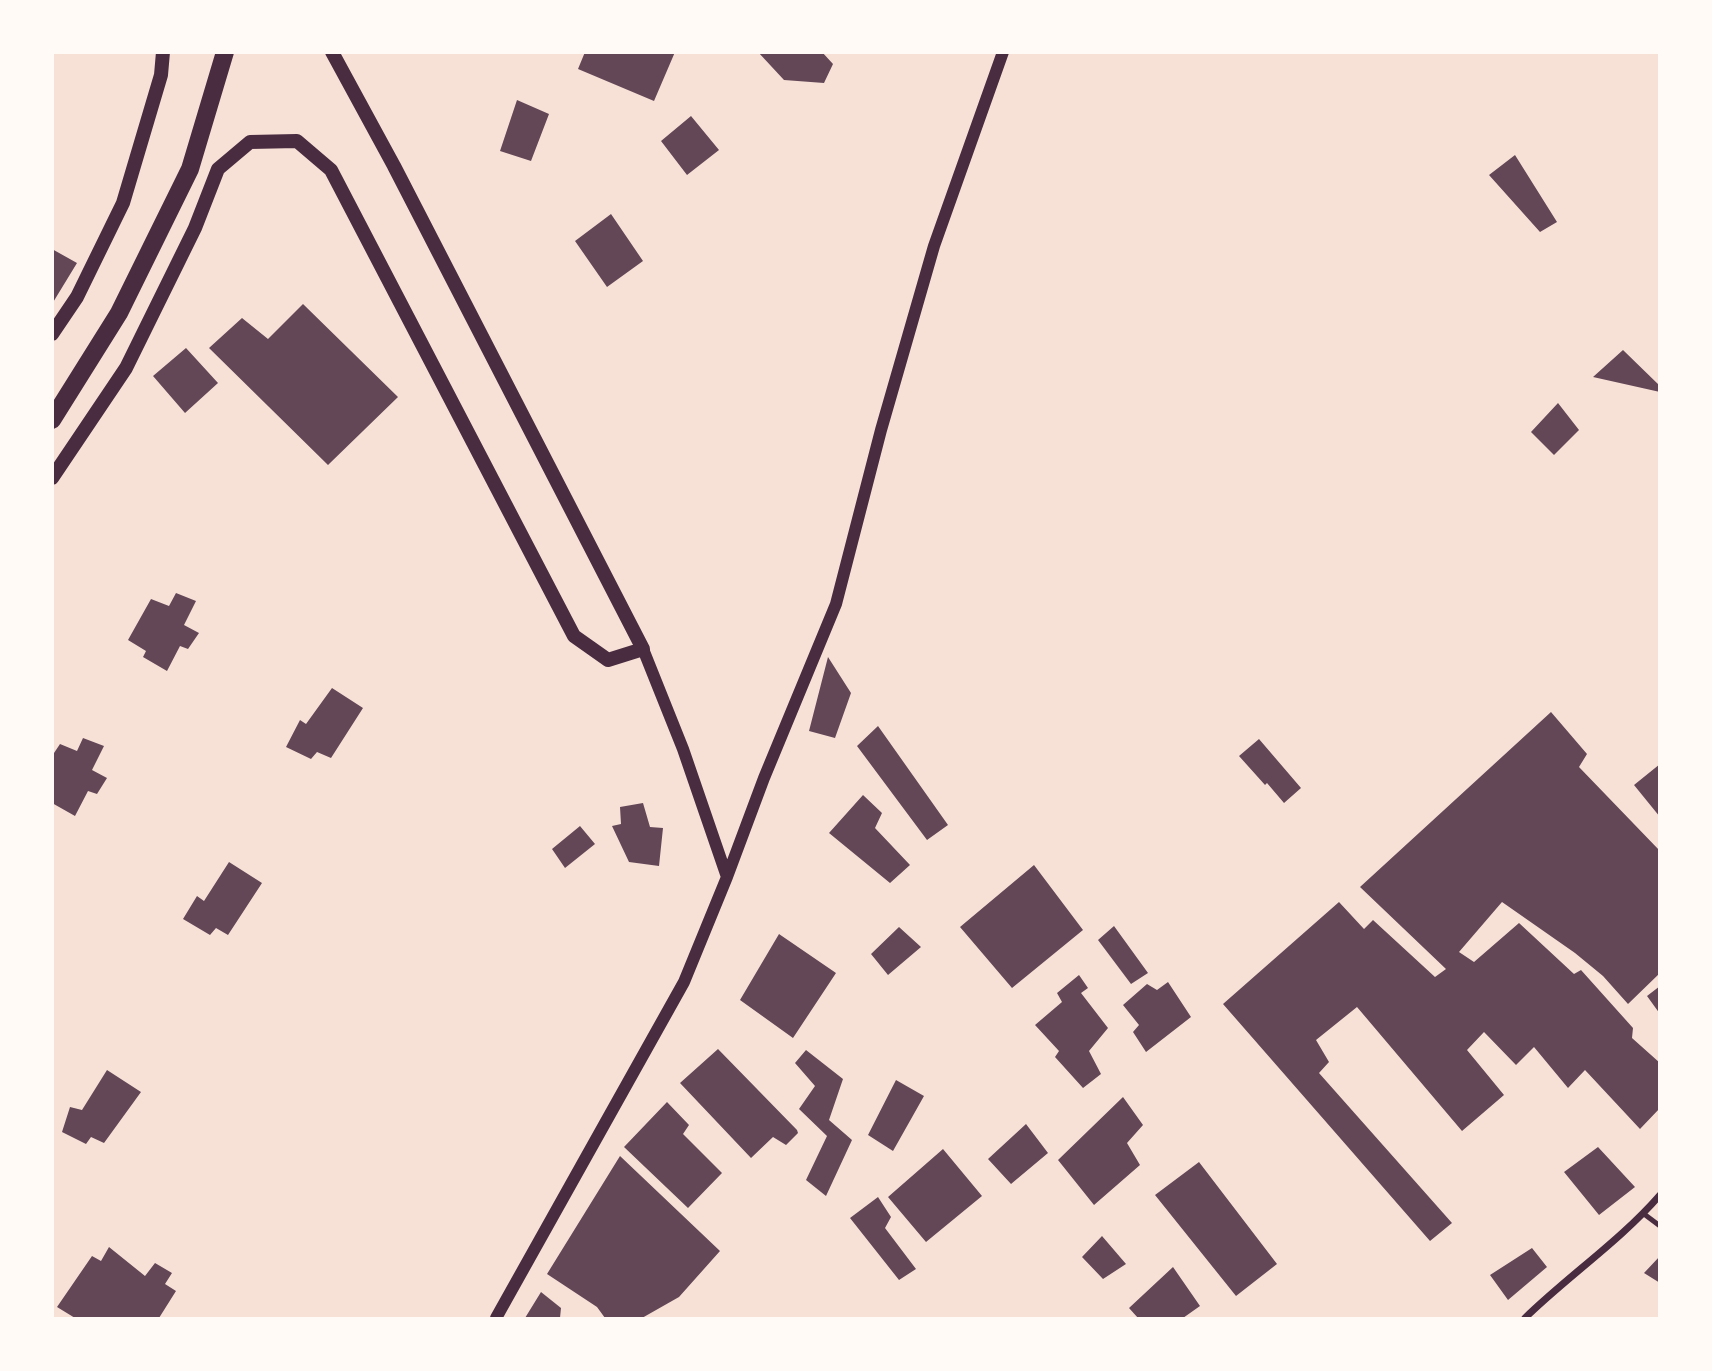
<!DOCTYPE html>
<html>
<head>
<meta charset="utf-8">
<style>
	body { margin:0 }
	#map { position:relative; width:1712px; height:1371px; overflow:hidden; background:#f7e1d7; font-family:"Roboto Condensed",sans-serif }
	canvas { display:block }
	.frame { position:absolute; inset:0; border:54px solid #fffaf5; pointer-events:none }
</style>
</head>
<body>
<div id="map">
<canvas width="1712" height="1371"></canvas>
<div class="frame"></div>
</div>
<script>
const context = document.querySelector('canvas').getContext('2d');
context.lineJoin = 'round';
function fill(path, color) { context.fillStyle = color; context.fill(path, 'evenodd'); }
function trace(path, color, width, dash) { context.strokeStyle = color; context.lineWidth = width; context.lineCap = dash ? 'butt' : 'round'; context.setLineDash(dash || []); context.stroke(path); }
fill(new Path2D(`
	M585,52H675L654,101L578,69Z
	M758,52H822L833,64L824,83L784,80Z
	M517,100L549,114L531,161L500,151Z
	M691,116L719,150L687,175L661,141Z
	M1515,155L1557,222L1540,232L1489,175Z
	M611,214L643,261L607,287L575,241Z
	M52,249L77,263L52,304Z
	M303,304L398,397L328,465L209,348L242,318L268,339Z
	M186,348L218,383L185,413L153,376Z
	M1623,350L1660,386V392L1593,377Z
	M1558,403L1579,430L1554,455L1531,432Z
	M176,593L196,601L184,625L199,633L188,649L180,646L167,671L143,657L146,651L128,640L151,599L169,606Z
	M828,657L851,693L835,738L809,731Z
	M332,688L363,708L331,758L317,752L311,759L286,747L300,720L306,724Z
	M1551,712L1587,754L1579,767L1660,851V973L1628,1004L1603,976L1575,953L1502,902L1459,952L1474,962L1519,923L1574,974L1581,970L1633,1028L1632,1038L1660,1063V1108L1640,1129L1585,1070L1568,1088L1534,1047L1516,1065L1484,1032L1467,1050L1504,1095L1462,1131L1357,1007L1316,1040L1329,1062L1319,1073L1452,1223L1430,1241L1223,1004L1339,902L1364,929L1373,920L1435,977L1446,969L1360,887Z
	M878,726L948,825L927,840L857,746Z
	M83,738L104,746L92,770L107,778L97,794L88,791L75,816L52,803L54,796L52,795V756L60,744L77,751Z
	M1259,739L1301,788L1284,803L1267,783L1265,785L1239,756Z
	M1660,764V817L1634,785Z
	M863,795L882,813L875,828L910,865L890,883L829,833Z
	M643,803L650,827L663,828L659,866L629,862L612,826L621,824L620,807Z
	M580,826L595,844L565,868L552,849Z
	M229,862L262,883L228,935L216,928L210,935L183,919L197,896L204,901Z
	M1034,865L1083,930L1012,988L960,927Z
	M1114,926L1148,973L1131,984L1098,940Z
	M899,927L921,947L888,975L871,954Z
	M779,934L836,973L793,1038L740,1000Z
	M1079,975L1088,988L1081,993L1108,1028L1089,1051L1101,1074L1083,1088L1055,1057L1059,1051L1035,1025L1062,1002L1057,993Z
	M1168,982L1191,1017L1146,1052L1133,1032L1139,1025L1123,1005L1147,984L1157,990Z
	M1660,986V1014L1647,996Z
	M718,1049L797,1130L798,1133L786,1145L773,1137L751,1158L680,1083Z
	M806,1050L843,1079L829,1120L852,1140L826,1196L806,1180L827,1136L799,1109L815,1086L795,1063Z
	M107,1070L141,1092L104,1143L91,1137L86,1144L62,1132L70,1107L82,1110Z
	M896,1080L924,1096L893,1151L868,1135Z
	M1123,1097L1143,1125L1127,1143L1140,1165L1094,1205L1058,1160Z
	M667,1102L689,1125L683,1134L722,1173L688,1208L624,1147Z
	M1026,1124L1048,1153L1011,1184L988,1159Z
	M1598,1147L1635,1187L1599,1215L1564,1172Z
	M943,1149L982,1196L926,1242L888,1197Z
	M620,1156L720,1251L679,1297L642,1318H605L597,1307L547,1274Z
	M1199,1162L1277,1264L1236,1296L1155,1195Z
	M878,1197L891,1217L885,1228L916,1269L899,1280L850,1218Z
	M1102,1236L1126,1264L1103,1279L1082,1257Z
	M109,1247L145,1276L155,1263L172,1273L165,1284L176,1291L159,1318H75L57,1307L92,1256L101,1261Z
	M1532,1248L1547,1267L1508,1300L1490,1275Z
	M1660,1256V1283L1644,1273Z
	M1173,1267L1200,1306L1183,1318H1138L1129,1308Z
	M541,1292L561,1308L560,1318H525Z`), '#644757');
trace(new Path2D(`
	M1644,1214L1660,1226`), '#4a2c40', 5);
trace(new Path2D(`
	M1525,1318C1568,1276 1620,1241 1660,1195`), '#4a2c40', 7);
trace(new Path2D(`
	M643,649L683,749L727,877
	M496,1318L684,982L727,877L764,778L836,604L881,430L934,246L1003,52`), '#4a2c40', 12);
trace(new Path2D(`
	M52,334L77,297L123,203L161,75L163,52
	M52,478L126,368L195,228L218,169L250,142L297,141L331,170L574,636L608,660L643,649L394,166L332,52`), '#4a2c40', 14);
trace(new Path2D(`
	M52,420L119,313L190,169L225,52`), '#4a2c40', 18);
</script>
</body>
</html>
